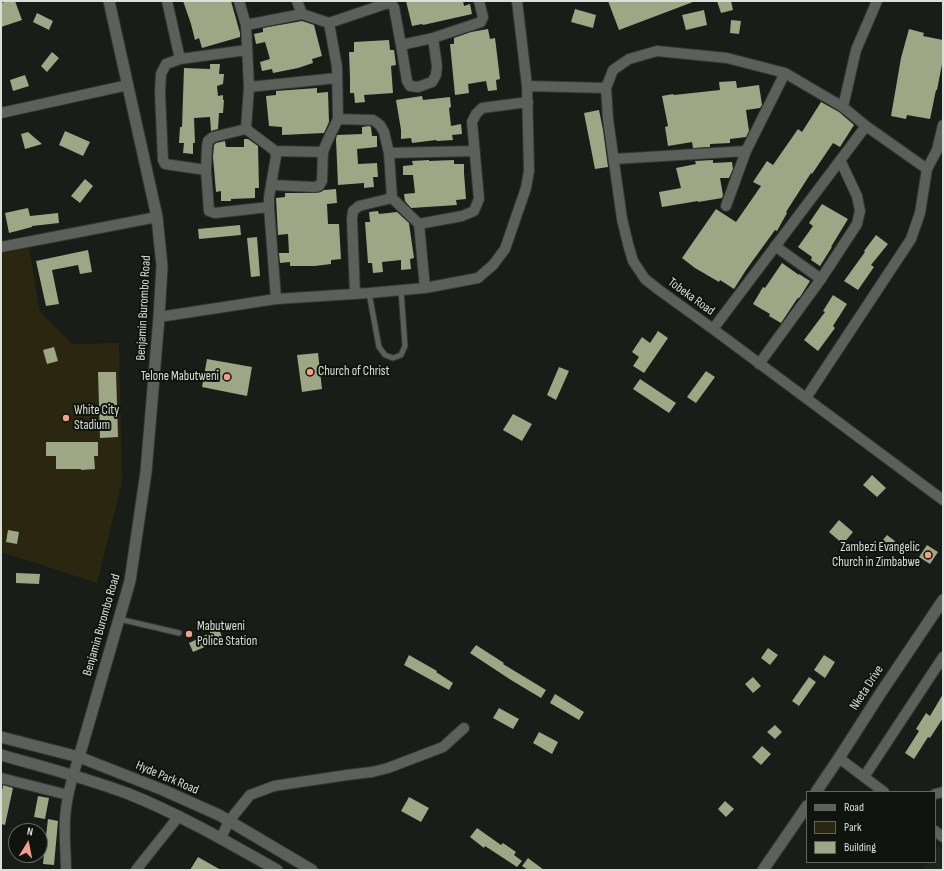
<!DOCTYPE html>
<html>
<head>
<meta charset="utf-8">
<style>
	body { margin:0 }
	#map { position:relative; width:944px; height:871px; overflow:hidden; background:#181d17; font-family:"Sofia Sans Condensed",sans-serif }
	canvas { display:block }
	.frame { position:absolute; inset:0; border:2px solid #dbdfda; pointer-events:none }
	.legend { position:absolute; left:806px; top:791px; width:130px; height:72px; box-sizing:border-box; background:#0f140e; border:1px solid #616560; margin:0; padding:5px 7px; list-style:none; font-size:12px; color:#dbdfda }
	.legend li { display:flex; align-items:center; gap:8px; height:20px }
	.legend b { width:20px; border:1px solid #616560 }
	.north { position:absolute; left:8px; top:823px; width:40px; height:40px; box-sizing:border-box; background:#0f140e; border:1px solid #616560; border-radius:50%; rotate:10deg; font-size:11px; font-weight:700; line-height:16px; text-align:center; color:#dbdfda }
	.north::after { content:''; display:block; margin:auto; width:14px; height:18px; background:#f39f85; clip-path:polygon(50% 0,100% 100%,50% 72%,0 100%) }
</style>
</head>
<body>
<div id="map">
<canvas width="944" height="871"></canvas>
<div class="frame"></div>
<ul class="legend">
<li><b style="height:5px;background:#5b615a"></b>Road</li>
<li><b style="height:11px;background:#2a2610"></b>Park</li>
<li><b style="height:11px;background:#9da785"></b>Building</li>
</ul>
<div class="north">N</div>
</div>
<script>
const context = document.querySelector('canvas').getContext('2d');
context.lineJoin = 'round';
function fill(path, color) { context.fillStyle = color; context.fill(path, 'evenodd'); }
function trace(path, color, width, dash) { context.strokeStyle = color; context.lineWidth = width; context.lineCap = dash ? 'butt' : 'round'; context.setLineDash(dash || []); context.stroke(path); }
function label(font, color, halo, rows, align = 'center') {
  context.font = font + ' "Sofia Sans Condensed",sans-serif'; context.lineWidth = 4; context.setLineDash([]); context.textBaseline = 'middle'; context.strokeStyle = halo; context.fillStyle = color; for (const [text, x, y, turn = 0] of rows) {
    context.save(); context.translate(x, y); context.rotate((+turn || 0) * Math.PI / 180); context.textAlign = isNaN(turn) ? turn : align; if (halo) context.strokeText(text, 0, 0); context.fillText(text, 0, 0); context.restore();
  }
}
fill(new Path2D(`
	M938,846L943,850V870H922L927,862H935V850Z`), '#1d261c');
fill(new Path2D(`
	M29,248L40,312L72,344L119,343L122,482L97,583L1,552V254Z`), '#2a2610');
fill(new Path2D(`
	M8,1H15L22,20L1,27V3Z
	M183,1H231L240,33V37L202,48L199,38L195,40L191,24Z
	M406,1H463L464,6L470,4L472,14L423,25L422,24L412,26Z
	M608,1H692L693,2L619,30Z
	M717,1H731L733,10L721,13Z
	M575,9L596,15L593,28L571,22Z
	M704,10L707,25L686,30L682,15Z
	M37,13L53,21L49,30L33,22Z
	M731,20L741,21L739,34L730,33Z
	M302,21L314,25L322,56L312,59L313,63L298,68L273,73L272,69L262,71L260,62L270,59L265,42L256,44L254,34L263,32V28Z
	M488,29L490,39L495,38L497,54L500,79L496,80L497,90L488,91L486,81L468,84L469,93L455,95L450,44H454V38L471,32Z
	M909,29L924,33L923,36L943,40V59L937,90H936L930,119L907,115L906,119L891,116L901,58Z
	M389,40L390,50H394L396,65L391,66L393,93L364,95L365,102L355,103L354,93H350V77L349,52H354V42Z
	M52,52L59,58L47,72L41,66Z
	M210,64H220L219,74H224L223,84L217,86L218,96L223,95V100H224L223,113H219L218,129L211,131L210,117L194,118L195,143H193V154L183,153L184,143H179L180,127H182L184,68L210,69Z
	M25,75L29,86L13,91L10,80Z
	M736,81L737,88L759,85L762,105L760,108L746,110L749,131L746,137L730,139V143L710,144V147L693,148L692,142L668,146L665,127L668,126L662,96L673,94L674,95L720,90L719,82Z
	M317,88V93L328,92L329,122L324,133L282,135V127L269,126L266,96L276,95V91Z
	M422,96L423,100L450,97L451,107L449,108L451,126L461,124L462,134L452,135L453,140L437,141L436,140L412,143L411,138L401,139V130L396,100Z
	M821,102L839,112L854,125L840,147L833,143L812,174L811,173L786,212L787,213L777,231L775,230L746,270L734,289L720,280L719,282L695,268L682,258L716,209L736,222L761,186L753,182L767,161L773,165L798,129L802,132Z
	M599,110L603,130L608,167L595,169L584,113Z
	M369,126L371,127L372,136H377V147L357,149L358,164L377,163L378,177H373L374,187L364,188V183L338,185L336,139L337,135L362,134V127Z
	M65,131L90,142L83,156L59,145Z
	M28,132L42,144L25,149L21,134Z
	M244,139H248L258,146L259,188H255V198L231,199V201H221V191L216,192L213,157L214,145L216,143L225,141L226,147H244Z
	M429,160V161L454,160V164H464V173L466,199L456,200L457,205L411,208L405,201L404,194L415,193L413,175H403V166L413,165L412,161Z
	M713,160V163L732,162L733,169L729,178H720L723,195L722,198L698,202V201L662,207L659,192L681,188L676,168L696,164L695,161Z
	M85,179L93,186L80,203L71,196Z
	M336,189L337,203L327,204L328,224H339L341,259L331,260V264L315,266H290V262L280,263L279,253H289L288,234L278,235L276,198L285,197V193H315L321,192L324,190Z
	M822,204L848,219L831,247H832L820,266L811,260L812,257L798,247L813,226L809,223Z
	M28,208L30,216L58,213L59,223L32,226V227L9,233L5,213Z
	M378,211L379,214L397,212L409,223L414,258L410,259L411,269L401,270V260L382,262L383,272L373,273L372,263H368L365,222H370L369,212Z
	M240,225L241,235L199,239L198,229Z
	M876,235L888,244L871,265L874,267L858,290L844,281L865,252L864,251Z
	M257,237L260,276L251,277L247,238Z
	M88,250L92,272L80,274L78,265L52,270L59,304L46,306L36,261Z
	M782,263L799,275V274L810,281L800,297L797,299L781,323L769,316L770,314L753,304L763,287L765,288Z
	M833,295L847,304L833,326L835,328L818,351L804,340L825,312L823,311Z
	M658,331L668,338L644,373L633,366L639,357L632,352L642,337L650,343Z
	M54,347L58,361L47,364L43,350Z
	M318,353L322,389L302,392L297,355Z
	M207,359L252,367L247,396L202,387Z
	M559,367L569,371L556,400L547,395Z
	M706,371L715,377L696,403L687,397Z
	M98,372H116L118,437L100,438Z
	M640,379L676,403L669,413L633,389Z
	M513,414L532,424L522,441L503,430Z
	M46,442H98V456H94L95,469L81,470V469H56V456H46Z
	M872,475L886,488L877,497L863,485Z
	M839,520L853,532L843,544L829,532Z
	M8,530L19,532L17,544L6,542Z
	M887,535L895,541L886,552L878,546Z
	M927,545L938,552L930,564L919,557Z
	M16,573L40,574L39,584L16,583Z
	M218,627L223,639L193,652L189,643L210,633L209,630Z
	M476,645L504,663L503,664L546,690L541,698L511,680L470,653Z
	M768,648L778,655L770,665L761,658Z
	M409,655L437,671L436,672L453,683L449,690L404,665Z
	M824,655L835,662L825,678L814,670Z
	M753,677L761,686L753,693L745,684Z
	M809,677L816,682L799,706L792,701Z
	M555,694L584,712L579,720L550,703Z
	M943,694V718L930,738L928,737L914,759L905,753L919,731L916,729L926,713L930,716Z
	M499,708L519,719L513,729L493,718Z
	M775,725L782,732L775,739L767,732Z
	M539,732L558,742L552,754L533,743Z
	M762,746L771,754L761,765L752,757Z
	M3,785L13,788L5,825L1,824V796Z
	M38,796L49,798L45,819L34,817Z
	M409,797L429,808L421,822L401,811Z
	M725,801L734,809L726,817L718,809Z
	M48,819L58,821L54,865L43,864L45,844Z
	M477,828L501,845L503,843L516,852L514,855L522,861L517,867L485,846L484,848L470,837Z
	M198,857L221,870H190Z
	M528,858L544,870H528L522,866Z`), '#9da785');
const service = new Path2D(`
	M369,293L379,347L385,355L393,358L401,355L405,346L401,290
	M119,619L179,633`);
const minor = new Path2D(`
	M167,1L180,59
	M239,1L246,25L249,87L246,129L270,147L275,151L276,156L269,197V207L276,299
	M297,1L302,14
	M246,25L302,14L329,23L385,4L390,3L394,7L401,45L433,38L481,22L483,17L479,1
	M401,45L407,81L410,86L418,87L432,82L436,75L437,66L433,38
	M527,86L606,88L608,119L622,219L628,244L633,261L645,279L659,290L713,329L943,500
	M249,87L337,78
	M606,88L613,70L629,59L657,51L727,58L785,73L843,107L866,126L927,169L920,213L911,239L806,398
	M843,107L856,50L877,1
	M1,113L128,85
	M338,119L373,120L380,125L384,132L389,153
	M246,129L213,137L208,141L207,147L206,170L209,211L215,213L269,207
	M275,151L323,152C327,140 333,130 338,119L337,67L329,23
	M614,159L746,151
	M927,169L937,150L943,125
	M206,170L165,164L163,160L160,93L161,74L166,64L180,59L247,50
	M272,185L314,187L319,186L322,181L323,152
	M392,198L419,224
	M726,206L746,151L785,73
	M1,247L157,217
	M821,279L857,224L860,211L857,196L840,160
	M425,288L419,224L462,216L474,211L479,199L472,122L476,114L482,108L528,102
	M355,294L352,219L353,211L359,206L392,198L389,153L475,151
	M159,317L276,299L369,293L425,288L478,278L493,265L505,249L526,188L529,171L527,86L517,1
	M713,329L866,126
	M759,364L821,279L775,246
	M839,758L884,792
	M864,777L943,657
	M1,778L68,795
	M935,794L943,792
	M935,831L943,837
	M221,838L229,821L250,795L274,786L347,775L372,772L388,768L443,747L464,728
	M66,870C66,854 64,837 65,820C66,799 72,777 79,757
	M136,870L179,816`);
const tertiary = new Path2D(`
	M1,737L79,757L163,790L219,815L312,870
	M1,755C44,767 87,778 129,794C181,815 229,843 277,870
	M79,757L130,581L146,472L159,317L162,266L157,217L109,1
	M816,792L839,758L880,694L943,600
	M763,870L807,806`);
trace(service, '#333733', 7);
trace(minor, '#333733', 12);
trace(tertiary, '#333733', 13);
trace(service, '#5b615a', 5);
trace(minor, '#5b615a', 10);
trace(tertiary, '#5b615a', 11);
for (const [x, y, r, color] of [
	[310,372,4,"#f39f85"],
	[227,377,4,"#f39f85"],
	[66,418,4,"#f39f85"],
	[928,555,4,"#f39f85"],
	[189,634,4,"#f39f85"]
]) { const dot = new Path2D(); dot.arc(x, y, r, 0, 2 * Math.PI); context.fillStyle = color; context.fill(dot); trace(dot, '#0f140e', 1.5); }
label('13px', '#dbdfda', '#0f140e', [
	["Tobeka Road",691,297,36],
	["Benjamin Burombo Road",144,308,-87],
	["Benjamin Burombo Road",102,625,-74],
	["Nketa Drive",867,688,-57],
	["Hyde Park Road",167,778,23]
]);
label('13px', '#dbdfda', '#0f140e', [
	["Church of Christ",318,372],
	["Telone Mabutweni",219,377,"right"],
	["White City",74,411],
	["Stadium",74,426],
	["Zambezi Evangelic",920,548,"right"],
	["Church in Zimbabwe",920,563,"right"],
	["Mabutweni",197,627],
	["Police Station",197,642]
], 'left');
</script>
</body>
</html>
